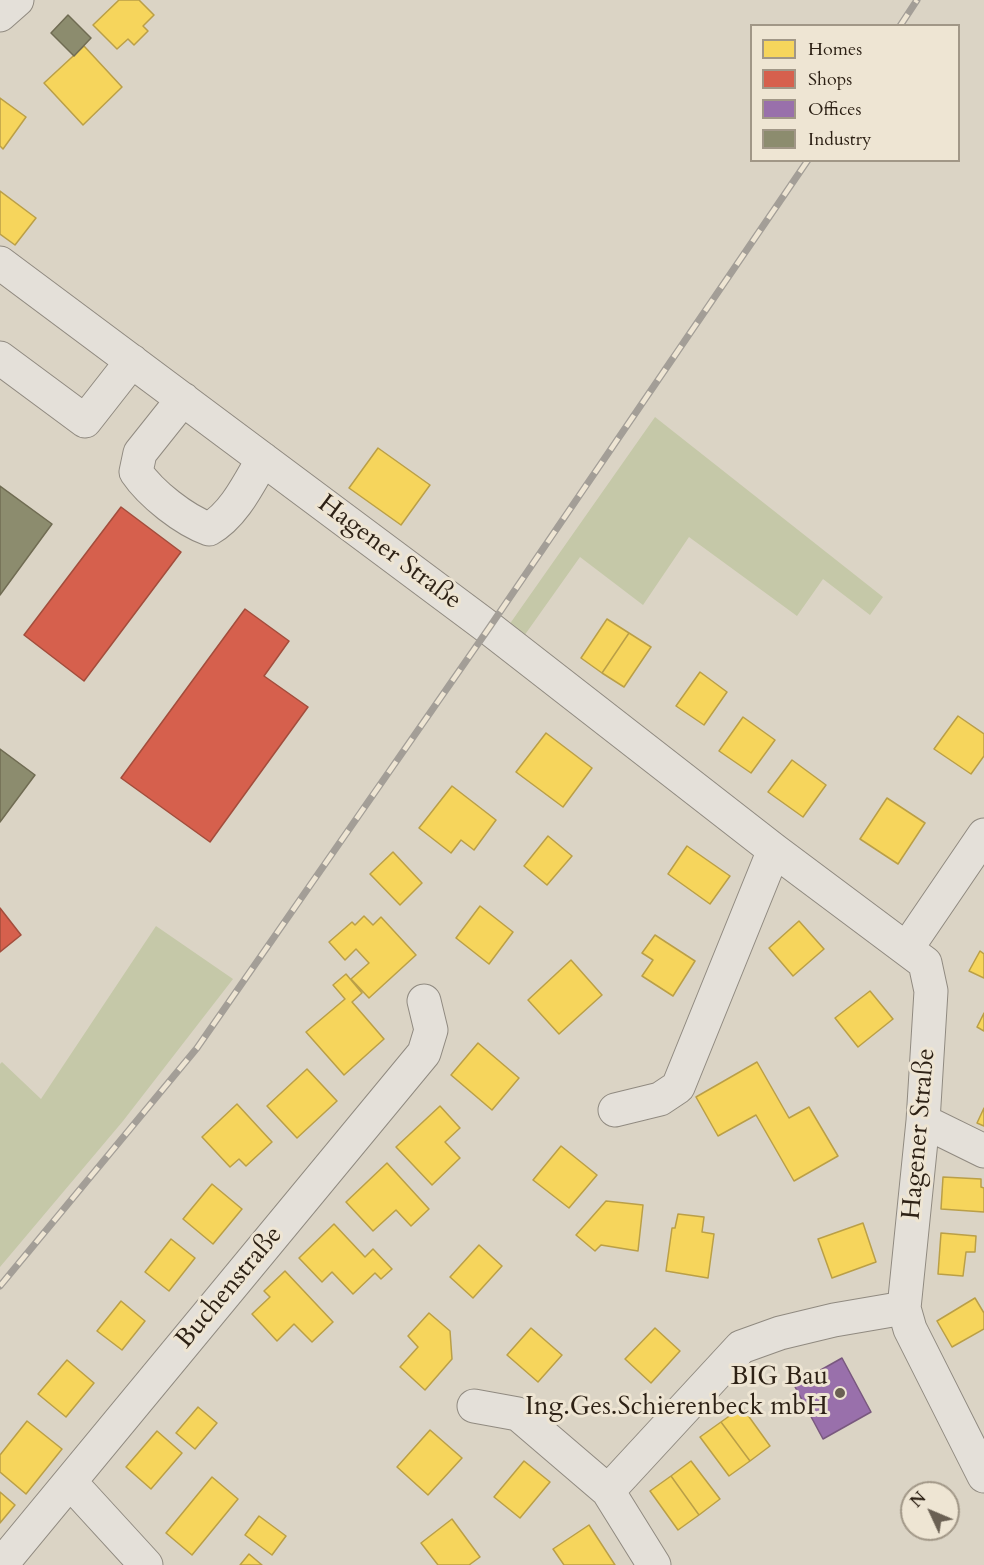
<!DOCTYPE html>
<html>
<head>
<meta charset="utf-8">
<style>
	body { margin:0 }
	#map { position:relative; width:984px; height:1565px; overflow:hidden; background:#dbd4c5; font-family:Cardo,serif }
	canvas { display:block }
	.legend { position:absolute; left:750px; top:24px; width:210px; height:138px; box-sizing:border-box; background:#eee5d3; border:2px solid #a19787; margin:0; padding:8px 10px; list-style:none; font-size:18px; color:#2d2115 }
	.legend li { display:flex; align-items:center; gap:12px; height:30px }
	.legend b { width:30px; border:2px solid #a19787 }
	.north { position:absolute; left:900px; top:1481px; width:60px; height:60px; box-sizing:border-box; background:#eee5d3; border:2px solid #a19787; border-radius:50%; rotate:314deg; font-size:16px; font-weight:700; line-height:24px; text-align:center; color:#2d2115 }
	.north::after { content:''; display:block; margin:auto; width:21px; height:27px; background:#6a6053; clip-path:polygon(50% 0,100% 100%,50% 72%,0 100%) }
</style>
</head>
<body>
<div id="map">
<canvas width="984" height="1565"></canvas>
<ul class="legend">
<li><b style="height:16px;background:#f6d55c"></b>Homes</li>
<li><b style="height:16px;background:#d6604d"></b>Shops</li>
<li><b style="height:16px;background:#9970ab"></b>Offices</li>
<li><b style="height:16px;background:#8c8c6e"></b>Industry</li>
</ul>
<div class="north">N</div>
</div>
<script>
const context = document.querySelector('canvas').getContext('2d');
context.lineJoin = 'round';
function fill(path, color) { context.fillStyle = color; context.fill(path, 'evenodd'); }
function trace(path, color, width, dash) { context.strokeStyle = color; context.lineWidth = width; context.lineCap = dash ? 'butt' : 'round'; context.setLineDash(dash || []); context.stroke(path); }
function label(font, color, halo, rows, align = 'center') {
  context.font = font + ' Cardo,serif'; context.lineWidth = 6; context.setLineDash([]); context.textBaseline = 'middle'; context.strokeStyle = halo; context.fillStyle = color; for (const [text, x, y, turn = 0] of rows) {
    context.save(); context.translate(x, y); context.rotate((+turn || 0) * Math.PI / 180); context.textAlign = isNaN(turn) ? turn : align; if (halo) context.strokeText(text, 0, 0); context.fillText(text, 0, 0); context.restore();
  }
}
fill(new Path2D(`
	M655,417L883,597L870,615L823,579L797,616L689,537L643,605L580,557L524,636L509,625Z
	M156,926L233,979L123,1121L0,1267V1064L2,1062L41,1099Z`), '#c5c8a8');
const homes = new Path2D(`
	M119,0H139L154,15L143,26L148,31L134,45L128,39L117,49L93,25Z
	M84,46L122,87L83,125L44,83Z
	M0,98L26,117L3,149L0,146Z
	M0,191L36,218L15,245L0,234Z
	M378,448L430,485L401,525L349,488Z
	M607,619L629,633L602,673L581,658Z
	M629,633L651,647L624,687L602,673Z
	M700,672L727,692L704,725L676,706Z
	M958,716L984,734V756L971,774L934,749Z
	M743,717L775,740L751,773L719,751Z
	M546,733L592,768L563,807L516,772Z
	M792,760L826,785L803,817L768,792Z
	M452,786L496,820L474,850L461,840L451,853L419,828Z
	M887,798L925,823L898,864L860,839Z
	M548,836L572,856L547,885L524,866Z
	M687,846L730,876L710,904L668,874Z
	M393,852L422,883L400,905L370,874Z
	M480,906L513,932L489,964L456,938Z
	M364,916L373,925L381,917L416,955L369,998L351,979L369,963L356,949L345,960L329,942L352,922L355,925Z
	M799,921L824,949L793,976L769,948Z
	M655,935L695,961L673,996L642,976L653,960L642,953Z
	M980,951L984,954V978L969,971Z
	M571,960L602,995L559,1034L528,1000Z
	M346,974L362,993L352,1002L384,1039L344,1075L306,1032L345,999L333,985Z
	M870,991L893,1019L858,1047L835,1018Z
	M984,1013V1031L977,1027Z
	M478,1043L519,1078L492,1110L451,1075Z
	M757,1062L789,1118L809,1107L838,1156L794,1181L756,1115L718,1136L696,1097Z
	M307,1069L337,1101L297,1138L267,1106Z
	M237,1104L272,1142L246,1166L239,1159L230,1167L202,1137Z
	M440,1106L460,1128L445,1142L460,1158L432,1185L396,1147Z
	M984,1108V1126L977,1123Z
	M561,1146L597,1175L569,1208L533,1180Z
	M387,1163L429,1209L411,1226L396,1210L373,1231L346,1202Z
	M943,1177L981,1179V1187L984,1188V1212L941,1209Z
	M212,1184L242,1209L213,1244L183,1219Z
	M606,1201L643,1205L638,1251L601,1245L595,1251L576,1235Z
	M678,1214L704,1217L702,1232L714,1234L708,1278L666,1271L672,1228H675Z
	M863,1223L876,1262L832,1278L818,1239Z
	M334,1224L365,1257L373,1249L392,1269L381,1279L375,1273L353,1294L332,1272L322,1282L299,1258Z
	M941,1233L976,1236L975,1252H966L963,1276L938,1274Z
	M171,1239L195,1258L169,1291L145,1272Z
	M479,1245L502,1266L473,1298L450,1277Z
	M285,1271L333,1322L312,1342L294,1324L277,1341L252,1314L270,1297L264,1291Z
	M975,1298L984,1313V1329L952,1347L937,1321Z
	M121,1301L145,1321L122,1350L97,1331Z
	M429,1313L450,1331L452,1359L425,1390L400,1367L418,1347L408,1336Z
	M531,1328L562,1355L538,1382L507,1355Z
	M655,1328L680,1351L651,1383L625,1359Z
	M67,1360L94,1383L66,1417L38,1394Z
	M198,1407L217,1423L195,1449L176,1433Z
	M742,1407L770,1446L750,1461L721,1422Z
	M27,1421L62,1449L26,1494L0,1472V1455Z
	M721,1422L750,1461L729,1476L700,1437Z
	M430,1430L462,1458L428,1495L397,1467Z
	M157,1431L182,1453L151,1489L126,1467Z
	M524,1461L550,1482L520,1518L494,1497Z
	M691,1461L720,1499L699,1515L671,1476Z
	M671,1476L699,1515L678,1530L650,1491Z
	M212,1477L238,1499L192,1555L166,1533Z
	M0,1492L15,1505L0,1523Z
	M259,1516L286,1536L272,1555L245,1535Z
	M452,1519L480,1557L469,1565H438L421,1543Z
	M589,1525L615,1565H564L553,1549Z
	M249,1554L262,1565H240Z`);
fill(homes, '#f6d55c');
trace(homes, '#ba9f47', 1.5);
const shops = new Path2D(`
	M121,507L181,552L84,681L24,635Z
	M245,609L289,641L264,676L308,707L210,842L121,778Z
	M0,908L21,935L0,952Z`);
fill(shops, '#d6604d');
trace(shops, '#a34d3c', 1.5);
const offices = new Path2D(`
	M842,1358L871,1412L823,1439L794,1385Z`);
fill(offices, '#9970ab');
trace(offices, '#79587e', 1.5);
const industry = new Path2D(`
	M68,15L91,38L74,56L51,33Z
	M0,486L52,524L0,595Z
	M0,749L35,775L0,822Z`);
fill(industry, '#8c8c6e');
trace(industry, '#706c53', 1.5);
const minor = new Path2D(`
	M0,15L17,0
	M0,263L489,628L774,850L925,963L931,991L923,1121L904,1308L910,1329L984,1476
	M0,358L85,421L132,361
	M183,399L140,453L136,472C151,494 184,520 209,529C234,515 249,483 263,459
	M907,948L984,835
	M615,1110L660,1099L678,1087L774,850
	M923,1121L984,1151
	M474,1406L518,1414L608,1491L741,1347L780,1333L834,1320L904,1308
	M70,1482L146,1565
	M608,1491L654,1565
	M1,1565L424,1053L431,1030L424,1001`);
trace(minor, '#908a80', 35);
trace(minor, '#e4e0d9', 33);
const rail = new Path2D(`
	M900,26L917,0
	M0,1286L197,1048L489,628L808,160`);
trace(rail, '#a39e97', 7);
trace(rail, '#eee5d3', 4.5, [14]);
for (const [x, y, r, color] of [
	[840,1393,6,"#6a6053"]
]) { const dot = new Path2D(); dot.arc(x, y, r, 0, 2 * Math.PI); context.fillStyle = color; context.fill(dot); trace(dot, '#eee5d3', 2); }
label('26px', '#2d2115', '#eee5d3', [
	["Hagener Straße",389,553,37],
	["Hagener Straße",920,1134,-85],
	["Buchenstraße",230,1288,-50]
]);
label('26px', '#2d2115', '#eee5d3', [
	["BIG Bau",828,1378],
	["Ing.Ges.Schierenbeck mbH",828,1408]
], 'right');
</script>
</body>
</html>
